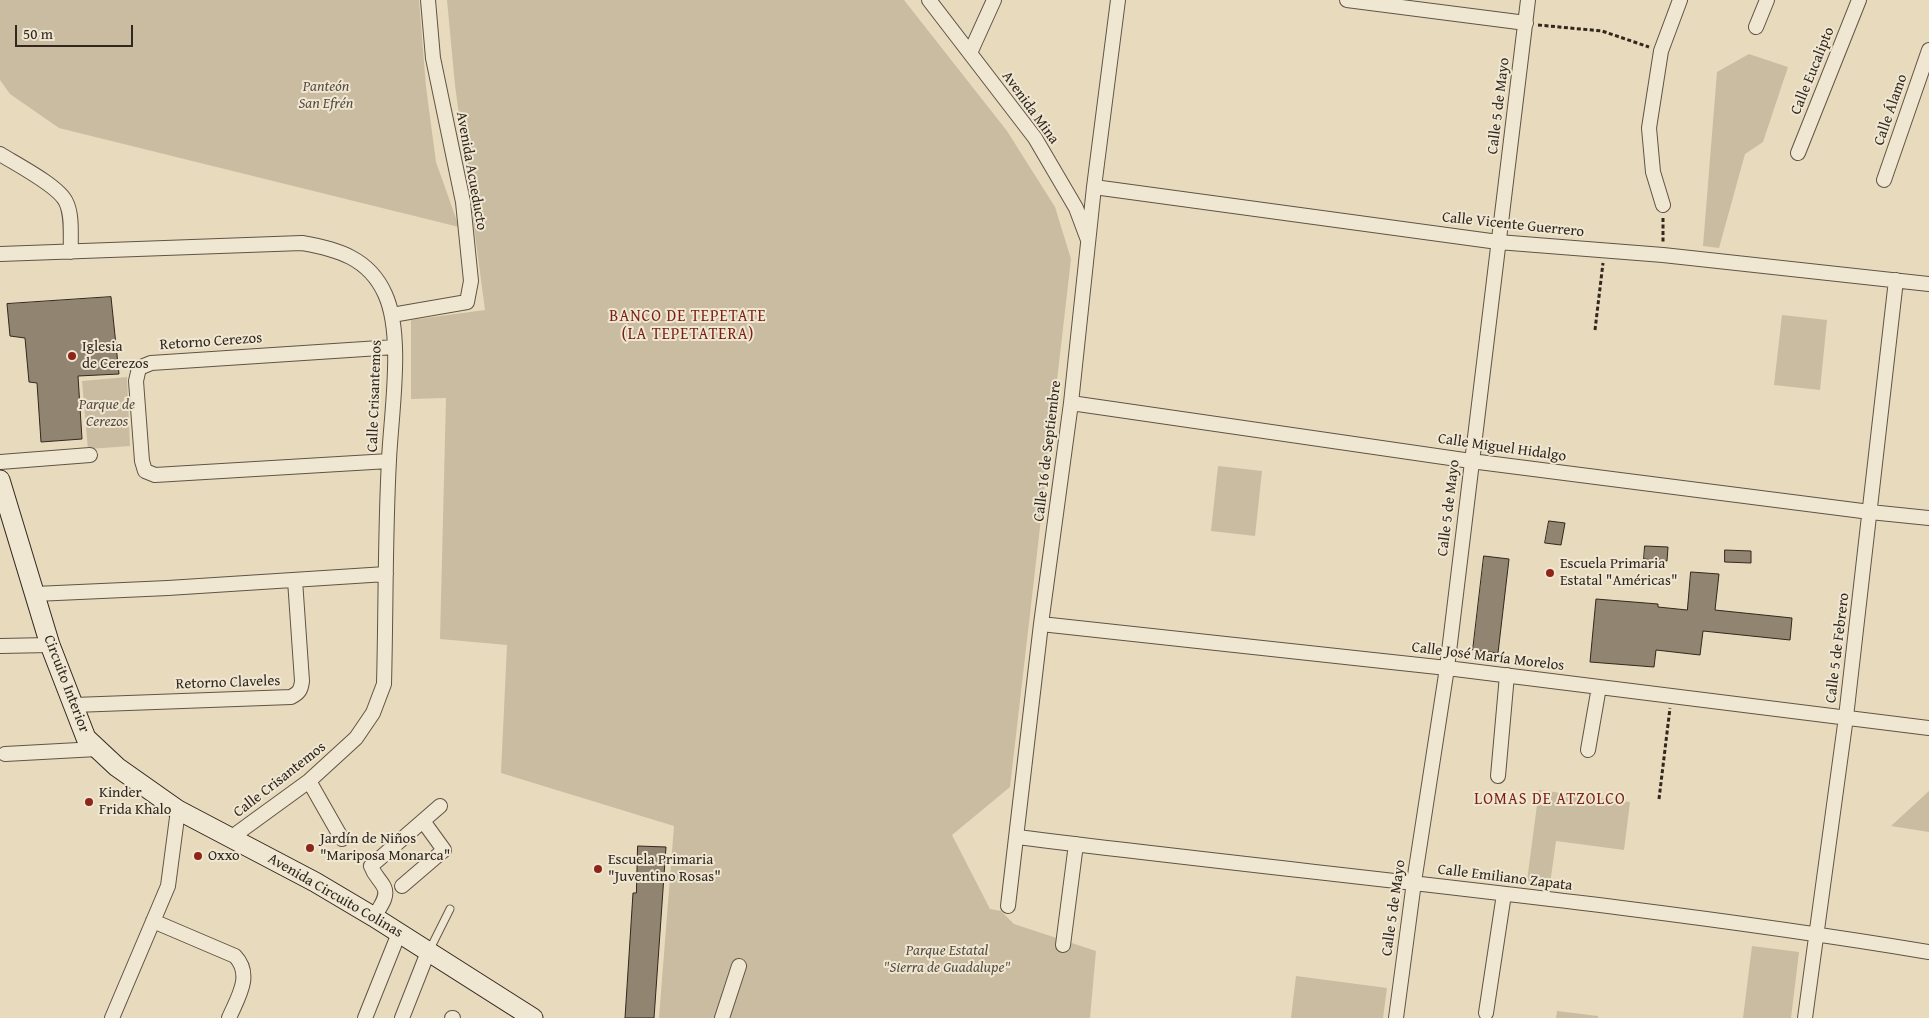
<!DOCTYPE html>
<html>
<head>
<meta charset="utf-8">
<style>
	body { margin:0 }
	#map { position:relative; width:1929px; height:1018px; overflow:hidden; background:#e8dabc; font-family:"Gentium Book Plus",serif }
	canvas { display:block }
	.scale { position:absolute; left:15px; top:25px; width:118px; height:22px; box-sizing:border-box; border:2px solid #32271f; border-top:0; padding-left:6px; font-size:15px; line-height:18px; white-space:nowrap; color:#32271f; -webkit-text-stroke:4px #f0e7d3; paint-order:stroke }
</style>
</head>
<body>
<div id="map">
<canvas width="1929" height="1018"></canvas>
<div class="scale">50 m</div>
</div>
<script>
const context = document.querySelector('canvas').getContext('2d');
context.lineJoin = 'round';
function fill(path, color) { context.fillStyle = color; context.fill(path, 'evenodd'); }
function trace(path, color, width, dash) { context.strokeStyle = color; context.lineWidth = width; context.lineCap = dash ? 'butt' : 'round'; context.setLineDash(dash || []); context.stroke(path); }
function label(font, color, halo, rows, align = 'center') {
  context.font = font + ' "Gentium Book Plus",serif'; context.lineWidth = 4; context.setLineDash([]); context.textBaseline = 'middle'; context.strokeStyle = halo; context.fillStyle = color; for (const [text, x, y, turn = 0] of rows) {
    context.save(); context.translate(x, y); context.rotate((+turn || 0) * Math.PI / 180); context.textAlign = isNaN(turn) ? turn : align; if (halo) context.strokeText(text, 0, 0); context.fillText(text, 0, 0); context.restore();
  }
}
fill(new Path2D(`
	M0,0H419L426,87L436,162L459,227L59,128L10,94L0,80Z
	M447,0H904L1007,131L1055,207L1071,259L1010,787L952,835L990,909L1001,911L1014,924L1096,951L1090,1018H659L674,826L501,773L507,645L440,639L446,398L411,399V320L485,310L455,85Z
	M1749,54L1788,67L1763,142L1745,154L1719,248L1703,246L1717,72Z
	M1782,315L1827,320L1820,390L1774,385Z
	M127,377L130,446L88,449L82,381Z
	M1218,466L1262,471L1255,536L1211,531Z
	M1539,790L1630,802L1624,850L1556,841L1550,884L1527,881Z
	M1929,791V832L1891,826Z
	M1752,946L1799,952L1791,1018H1743Z
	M1296,976L1387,988L1383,1018H1291Z
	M1557,1011L1598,1016V1018H1556Z`), '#c9bca1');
const building = new Path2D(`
	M111,297L119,374L78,376L82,439L41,442L37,383L29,382L25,338L10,336L7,304Z
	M1549,521L1565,523L1561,545L1545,543Z
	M1645,546L1668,547L1667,561L1644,559Z
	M1725,550L1751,551V563L1725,562Z
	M1484,556L1509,559L1498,653L1473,650Z
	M1691,572L1719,574L1715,610L1792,618L1790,640L1703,631L1700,655L1656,650L1654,667L1590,662L1596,599L1658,604V607L1687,610Z
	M638,846L666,847L654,1018H625L633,893H636Z`);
fill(building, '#918471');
trace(building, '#32271f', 1);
const lane = new Path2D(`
	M429,951L450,909`);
const street = new Path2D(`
	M929,0L1035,138L1076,208L1088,240
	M1347,0L1526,23
	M1756,27L1767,0
	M970,53L994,0
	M1798,153L1859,0
	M0,154C16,164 59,186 66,202C73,216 70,237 71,252
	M1884,180L1929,50
	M1094,187L1498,242L1663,255L1929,284
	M1663,205L1653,172L1649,128L1661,51L1680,0
	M0,254L302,243C337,249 369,258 385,294C404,335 391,414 389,460C385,534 386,609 384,684L373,713L356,738L309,781L232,837
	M392,315L467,302L471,281L463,202L433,58L428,0
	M1071,403L1471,461L1870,512L1929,518
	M389,461L155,475L145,471L142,461L136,381L139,368L151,363L395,347
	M0,462L90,455
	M35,594L168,588L386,574
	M1041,624L1447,668L1929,728
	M0,646L50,645
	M74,705L291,697C299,693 301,690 302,681L295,580
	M1588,750L1599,687
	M5,754L97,749
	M1498,776L1507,675
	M309,781L342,839
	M1017,837C1321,875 1627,902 1929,952
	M402,886L444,850L423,821
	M1008,906L1041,624L1071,403L1094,187L1118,0
	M374,917C379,908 389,897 384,887C380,879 375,877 371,866L440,806
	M153,921L235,956C253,975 238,997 229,1018
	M1063,945L1076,844
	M1486,1013L1504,894
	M112,1018L168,886L178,810
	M365,1018L399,933
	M402,1018L428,952
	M452,1018H453
	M722,1018L739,966
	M1396,1018L1414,882L1447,668L1528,0
	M1805,1018L1846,717L1896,280`);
const secondary = new Path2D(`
	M0,480L50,645L86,738L117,767L178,810L315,882L374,917L533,1018`);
trace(lane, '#605446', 9);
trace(street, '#605446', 16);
trace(secondary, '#32271f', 21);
trace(new Path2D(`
	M1538,25L1602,31L1649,47
	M1663,218V242
	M1595,330L1603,263
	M1659,799L1670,708`), '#32271f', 3, [4, 2.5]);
trace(lane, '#f0e7d3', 7);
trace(street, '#f0e7d3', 14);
trace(secondary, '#f0e7d3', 19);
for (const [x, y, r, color] of [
	[72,356,5,"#8f2418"],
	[1550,573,5,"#8f2418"],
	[89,802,5,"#8f2418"],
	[310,848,5,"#8f2418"],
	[198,856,5,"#8f2418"],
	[598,869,5,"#8f2418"]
]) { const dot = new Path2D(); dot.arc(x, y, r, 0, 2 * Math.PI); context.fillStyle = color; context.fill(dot); trace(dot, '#f0e7d3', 2); }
label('15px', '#32271f', '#f0e7d3', [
	["Calle Eucalipto",1813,71,-68],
	["Calle 5 de Mayo",1499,106,-83],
	["Avenida Mina",1030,108,54],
	["Calle Álamo",1891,110,-71],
	["Avenida Acueducto",471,171,80],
	["Calle Vicente Guerrero",1513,225,6],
	["Retorno Cerezos",211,342,-4],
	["Calle Crisantemos",375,396,-88],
	["Calle Miguel Hidalgo",1502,448,8],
	["Calle 16 de Septiembre",1048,451,-83],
	["Calle 5 de Mayo",1449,508,-83],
	["Calle 5 de Febrero",1838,648,-83],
	["Calle José María Morelos",1488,657,7],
	["Retorno Claveles",228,683,-2],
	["Circuito Interior",66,684,69],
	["Calle Crisantemos",280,780,-38],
	["Calle Emiliano Zapata",1505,878,7],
	["Avenida Circuito Colinas",335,896,30],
	["Calle 5 de Mayo",1394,908,-82]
]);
label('italic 15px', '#584c40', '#f0e7d3', [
	["Panteón",326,87],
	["San Efrén",326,104],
	["Parque de",107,405],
	["Cerezos",107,422],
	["Parque Estatal",947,951],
	["\"Sierra de Guadalupe\"",947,968]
]);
label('15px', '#32271f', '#f0e7d3', [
	["Iglesia",82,347],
	["de Cerezos",82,364],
	["Escuela Primaria",1560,564],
	["Estatal \"Américas\"",1560,581],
	["Kinder",99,793],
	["Frida Khalo",99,810],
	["Jardín de Niños",320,839],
	["\"Mariposa Monarca\"",320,856],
	["Oxxo",208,856],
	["Escuela Primaria",608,860],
	["\"Juventino Rosas\"",608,877]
], 'left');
context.letterSpacing = '1px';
label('16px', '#7a1f14', '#f0e7d3', [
	["BANCO DE TEPETATE",688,317],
	["(LA TEPETATERA)",688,335],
	["LOMAS DE ATZOLCO",1550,800]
]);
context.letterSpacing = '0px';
</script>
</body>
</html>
